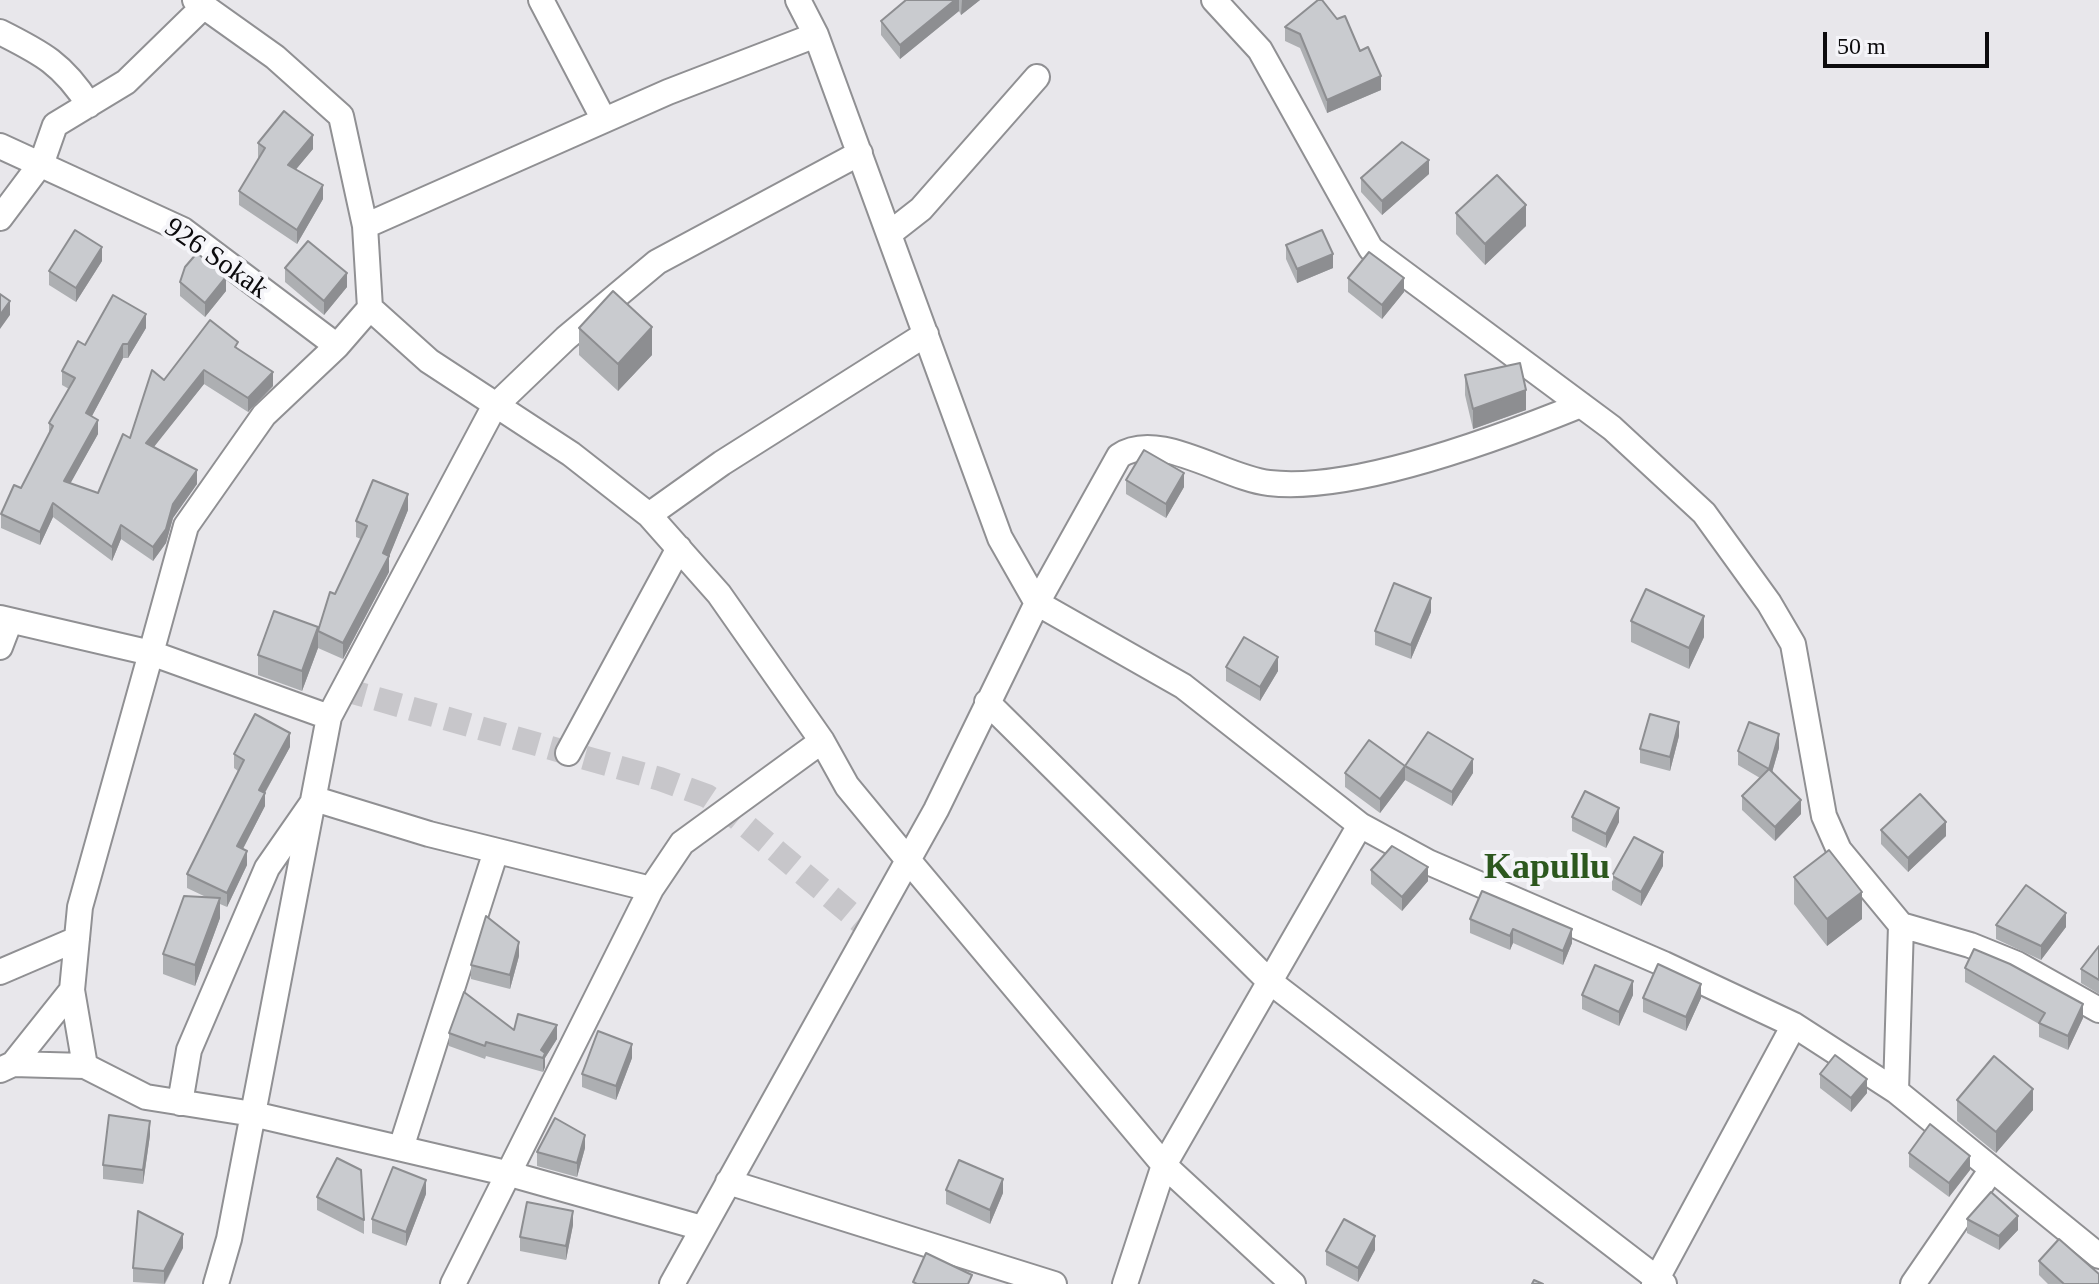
<!DOCTYPE html>
<html>
<head>
<meta charset="utf-8">
<style>
	body { margin:0 }
	#map { position:relative; width:2099px; height:1284px; overflow:hidden; background:#e8e7eb; font-family:"Times New Roman",serif }
	canvas { display:block }
	.scale { position:absolute; left:1823px; top:32px; width:166px; height:36px; box-sizing:border-box; border:4px solid #0c0b0d; border-top:0; padding-left:10px; font-size:24px; line-height:28px; white-space:nowrap; color:#0c0b0d; -webkit-text-stroke:6px #f5f5f9; paint-order:stroke }
</style>
</head>
<body>
<div id="map">
<canvas width="2099" height="1284"></canvas>
<div class="scale">50 m</div>
</div>
<script>
const context = document.querySelector('canvas').getContext('2d');
context.lineJoin = 'round';
function trace(path, color, width, dash) { context.strokeStyle = color; context.lineWidth = width; context.lineCap = dash ? 'butt' : 'round'; context.setLineDash(dash || []); context.stroke(path); }
function fill(path, color) { context.fillStyle = color; context.fill(path, 'evenodd'); }
function label(font, color, halo, rows, align = 'center') {
  context.font = font + ' "Times New Roman",serif'; context.lineWidth = 8; context.setLineDash([]); context.textBaseline = 'middle'; context.strokeStyle = halo; context.fillStyle = color; for (const [text, x, y, turn = 0] of rows) {
    context.save(); context.translate(x, y); context.rotate((+turn || 0) * Math.PI / 180); context.textAlign = isNaN(turn) ? turn : align; if (halo) context.strokeText(text, 0, 0); context.fillText(text, 0, 0); context.restore();
  }
}
trace(new Path2D(`
	M342,689L660,779L707,796L725,808L869,929`), '#c7c6ca', 24, [24, 12]);
const minor = new Path2D(`
	M195,0L275,57L341,116L365,226L370,308L429,361L571,454L649,515L719,594L822,741L847,786L908,860L1164,1165L1293,1284
	M541,0L604,120
	M798,0L816,35L1000,538L1037,603L1183,686L1360,825L1428,862L1664,964L1794,1025L1896,1091
	M1214,0L1260,50L1371,249L1612,428L1704,513L1769,603L1793,644L1824,816L1839,850L1901,925L1896,1091L2099,1256
	M0,32C42,53 63,64 89,105
	M0,146L183,230L337,346
	M0,218L42,162L55,125L126,82L204,6
	M365,226L668,92L816,35
	M889,234L921,209L1037,77
	M649,515L722,463L926,334
	M0,618L151,653L186,526L264,415L337,346L370,308
	M0,647L10,621
	M987,702L1269,981L1664,1284
	M329,717L151,653L80,907L72,990L85,1066L146,1097L253,1114L510,1174L702,1228
	M568,753L679,548
	M1901,925L1970,945L2017,964L2099,1010
	M0,972L77,939
	M13,1064L85,1066
	M0,1070L13,1064L72,990
	M180,1103L189,1050L267,868L315,799L429,834L651,889
	M401,1148L496,851
	M728,1182L1054,1284
	M216,1284L229,1239L329,717L494,407L566,338L657,262L860,153
	M453,1284L651,889L682,843L822,741
	M672,1284L936,810L1037,603L1119,456C1158,429 1224,478 1269,483C1353,493 1502,437 1581,405
	M1125,1284L1164,1165L1360,825
	M1654,1284L1794,1025
	M1913,1284L1992,1169`);
trace(minor, '#909093', 28);
trace(minor, '#fff', 24);
fill(new Path2D(`
	M906,0H980L961,15L959,11L900,59L881,35V21Z
	M1285,27L1360,51L1381,90L1327,113L1300,48L1285,41Z
	M258,143L313,149L295,170L323,199L297,244L239,205V191L259,158L258,157Z
	M1429,174L1382,215L1361,192V178Z
	M1456,213L1526,226L1485,265L1456,234Z
	M1286,245L1333,268L1297,283L1286,259Z
	M102,261L76,302L49,285V271Z
	M285,268L347,287L324,315L285,282Z
	M1348,278L1404,292L1382,319L1348,292Z
	M180,282L226,291L205,317L180,296Z
	M146,328L128,358H123L92,416L98,434L70,483L98,493L164,380L238,349L273,386L248,412L204,384L153,447L197,484L173,518L166,543L153,561L121,539L112,561L53,517L40,545L1,528V514L21,488L49,434V423L69,389L62,385V371L85,345Z
	M579,328L652,355L618,391L579,355Z
	M1465,375L1526,410L1473,429L1465,395Z
	M1126,480L1184,487L1166,518L1126,494Z
	M408,510L389,556V572L343,659L318,648L302,691L258,675V655L318,631L361,539L356,537V521Z
	M1431,612L1411,659L1375,645V631Z
	M1631,621L1704,637L1689,669L1631,642Z
	M1226,667L1278,671L1260,701L1226,681Z
	M1679,736L1670,771L1640,763V749Z
	M290,747L265,793V806L243,849L247,865L227,907L220,904V918L195,986L163,974V954L206,897L187,888V874L238,771L234,768V754Z
	M1779,748L1772,772L1801,814L1775,841L1742,810V796L1760,778L1738,765V751Z
	M1405,766L1473,773L1452,806L1405,780L1380,813L1345,787V773Z
	M1572,817L1619,822L1606,848L1572,831Z
	M1881,830L1946,836L1908,872L1881,844Z
	M1663,866L1641,906L1612,890V876Z
	M1371,870L1428,881L1402,911L1371,884Z
	M1794,877L1862,919L1827,946L1794,904Z
	M1470,919L1572,943L1563,965L1513,943L1510,950L1470,933Z
	M1996,925L2066,927L2041,960L1996,939Z
	M2099,946V994L2081,983V969Z
	M519,956L510,989L471,979V965Z
	M1965,968L2083,1018L2068,1050L2039,1037V1024L1965,982Z
	M1582,995H1633L1619,1026L1582,1009Z
	M1643,998H1701L1686,1031L1643,1012Z
	M514,1030L557,1039L545,1058V1067L543,1072L486,1056L485,1059L449,1046V1033Z
	M632,1058L616,1100L582,1087V1074Z
	M1820,1074L1867,1093L1851,1112L1820,1088Z
	M1957,1100L2033,1110L1996,1153L1957,1121Z
	M150,1135L143,1184L103,1179V1165Z
	M585,1148L577,1177L537,1166V1152Z
	M1909,1153L1970,1170L1949,1197L1909,1167Z
	M946,1190L1003,1193L990,1224L946,1204Z
	M426,1194L406,1246L372,1233V1219Z
	M317,1197L364,1220V1234L317,1210Z
	M1967,1219L2018,1230L1999,1250L1967,1233Z
	M573,1225L566,1260L520,1251V1237Z
	M183,1248L165,1284L133,1282V1268Z
	M1375,1250L1358,1282L1326,1265V1251Z
	M2039,1261L2099,1284H2048L2039,1275Z`), '#adafb2');
fill(new Path2D(`
	M955,0H959V11L900,59V45Z
	M962,0H980L961,15Z
	M1381,76V90L1327,113V100Z
	M313,135V149L288,179V165Z
	M1429,160V174L1382,215V201Z
	M323,185V199L297,244V230Z
	M1526,205V226L1485,265V244Z
	M102,247V261L76,302V288Z
	M1333,254V268L1297,283V269Z
	M347,273V287L324,315V301Z
	M226,277V291L205,317V303Z
	M1404,278V292L1382,319V305Z
	M10,301V315L0,329V315Z
	M146,314V328L128,358V344Z
	M652,327V355L618,391V364Z
	M123,344V358L86,427V413Z
	M204,370V384L146,457V443Z
	M273,372V386L248,412V398Z
	M1526,390V410L1473,429V409Z
	M98,420V434L64,495V481Z
	M197,470V484L173,518L166,543L153,561V547L173,504Z
	M1184,473V487L1166,518V504Z
	M408,494V510L389,557V556V572L343,659V643L383,553Z
	M53,503V517L40,545V532Z
	M121,525V539L112,561V547Z
	M1431,598V612L1411,659V645Z
	M1704,616V637L1689,669V648Z
	M318,627V648L302,691V671Z
	M1278,657V671L1260,701V687Z
	M1679,722V736L1670,771V757Z
	M290,733V747L259,803V790Z
	M1779,734V748L1769,783V769Z
	M1473,759V773L1452,806V792Z
	M1405,766V780L1380,813V799Z
	M265,793V806L237,860V846Z
	M1801,800V814L1775,841V827Z
	M1619,808V822L1606,848V834Z
	M1946,822V836L1908,872V858Z
	M247,851V865L227,907V893Z
	M1663,852V866L1641,906V892Z
	M1428,867V881L1402,911V897Z
	M1862,892V919L1827,946V919Z
	M220,898V918L195,986V965Z
	M2066,913V927L2041,960V946Z
	M1513,929V943L1510,950V936Z
	M1572,929V943L1563,965V951Z
	M519,942V956L510,989V975Z
	M1633,981V995L1619,1026V1012Z
	M1701,984V998L1686,1031V1017Z
	M2083,1004V1018L2068,1050V1036Z
	M557,1025V1039L545,1058V1067L543,1072V1058L541,1050Z
	M632,1044V1058L616,1100V1086Z
	M1867,1079V1093L1851,1112V1098Z
	M2033,1089V1110L1996,1153V1132Z
	M150,1121V1135L143,1184V1170Z
	M585,1135V1148L577,1177V1163Z
	M1970,1156V1170L1949,1197V1183Z
	M1003,1179V1193L990,1224V1210Z
	M426,1180V1194L406,1246V1232Z
	M573,1211V1225L566,1260V1246Z
	M2018,1216V1230L1999,1250V1236Z
	M183,1234V1248L164,1284V1271Z
	M1375,1236V1250L1358,1282V1268Z`), '#8d8e91');
const building = new Path2D(`
	M906,0H955L900,45L881,21Z
	M1318,0H1322L1337,19L1345,16L1360,51L1368,47L1381,76L1327,100L1300,34L1285,27Z
	M284,111L313,135L288,165L323,185L297,230L239,191L265,148L258,143Z
	M1402,142L1429,160L1382,201L1361,178Z
	M1497,175L1526,205L1485,244L1456,213Z
	M75,230L102,247L76,288L49,271Z
	M1322,230L1333,254L1297,269L1286,245Z
	M308,241L347,273L324,301L285,268Z
	M1369,252L1404,278L1382,305L1348,278Z
	M197,253L226,277L205,303L180,282L185,267Z
	M613,291L652,327L618,364L579,328Z
	M0,294L10,301L0,315Z
	M113,295L146,314L128,344H123L86,413L98,420L64,481L98,493L123,434L130,438L152,370L164,380L210,320L238,342L235,347L273,372L248,398L204,370L146,443L197,470L173,504L166,529L153,547L121,525L112,547L53,503L40,532L1,514L14,485L21,488L53,426L49,423L75,378L62,371L78,341L85,345Z
	M1520,363L1526,390L1473,409L1465,375Z
	M1144,450L1184,473L1166,504L1126,480Z
	M373,480L408,494L383,553L389,556L343,643L318,631L330,592L335,594L367,526L356,521Z
	M1394,583L1431,598L1411,645L1375,631Z
	M1646,589L1704,616L1689,648L1631,621Z
	M274,611L318,627L302,671L258,655Z
	M1244,637L1278,657L1260,687L1226,667Z
	M255,714L290,733L259,790L265,793L237,846L247,851L227,893L187,874L244,760L234,754Z
	M1650,714L1679,722L1670,757L1640,749Z
	M1749,722L1779,734L1769,769L1738,751Z
	M1428,732L1473,759L1452,792L1405,766Z
	M1369,740L1405,766L1380,799L1345,773Z
	M1769,769L1801,800L1775,827L1742,796Z
	M1585,791L1619,808L1606,834L1572,817Z
	M1920,794L1946,822L1908,858L1881,830Z
	M1634,837L1663,852L1641,892L1612,876Z
	M1392,846L1428,867L1402,897L1371,870Z
	M1829,850L1862,892L1827,919L1794,877Z
	M2026,885L2066,913L2041,946L1996,925Z
	M1482,891L1572,929L1563,951L1513,929L1510,936L1470,919Z
	M184,896L220,898L195,965L163,954Z
	M486,916L519,942L510,975L471,965Z
	M2099,946V980L2081,969Z
	M1974,949L2010,964L2083,1004L2068,1036L2039,1023L2045,1013L1965,968Z
	M1658,964L1701,984L1686,1017L1643,998Z
	M1595,965L1633,981L1619,1012L1582,995Z
	M464,992L514,1030L518,1014L557,1025L541,1050L545,1053L543,1058L486,1042L485,1046L449,1033Z
	M598,1031L632,1044L616,1086L582,1074Z
	M1835,1055L1867,1079L1851,1098L1820,1074Z
	M1994,1056L2033,1089L1996,1132L1957,1100Z
	M109,1115L150,1121L143,1170L103,1165Z
	M555,1118L585,1135L577,1163L537,1152Z
	M1930,1124L1970,1156L1949,1183L1909,1153Z
	M337,1158L361,1170L364,1220L317,1197Z
	M959,1160L1003,1179L990,1210L946,1190Z
	M393,1167L426,1180L406,1232L372,1219Z
	M1991,1192L2018,1216L1999,1236L1967,1219Z
	M527,1202L573,1211L566,1246L520,1237Z
	M138,1211L183,1234L164,1271L133,1268Z
	M1344,1219L1375,1236L1358,1268L1326,1251Z
	M2059,1239L2099,1274V1284H2064L2039,1261Z
	M926,1253L972,1275L968,1284H917L913,1282Z
	M1534,1280L1543,1284H1532Z`);
fill(building, '#c9cbcf');
trace(building, '#8d8e91', 2);
label('28px', '#0c0b0d', '#f5f5f9', [
	["926 Sokak",216,259,35]
]);
label('bold 36px', '#2c571e', '#f5f5f9', [
	["Kapullu",1547,869]
]);
</script>
</body>
</html>
